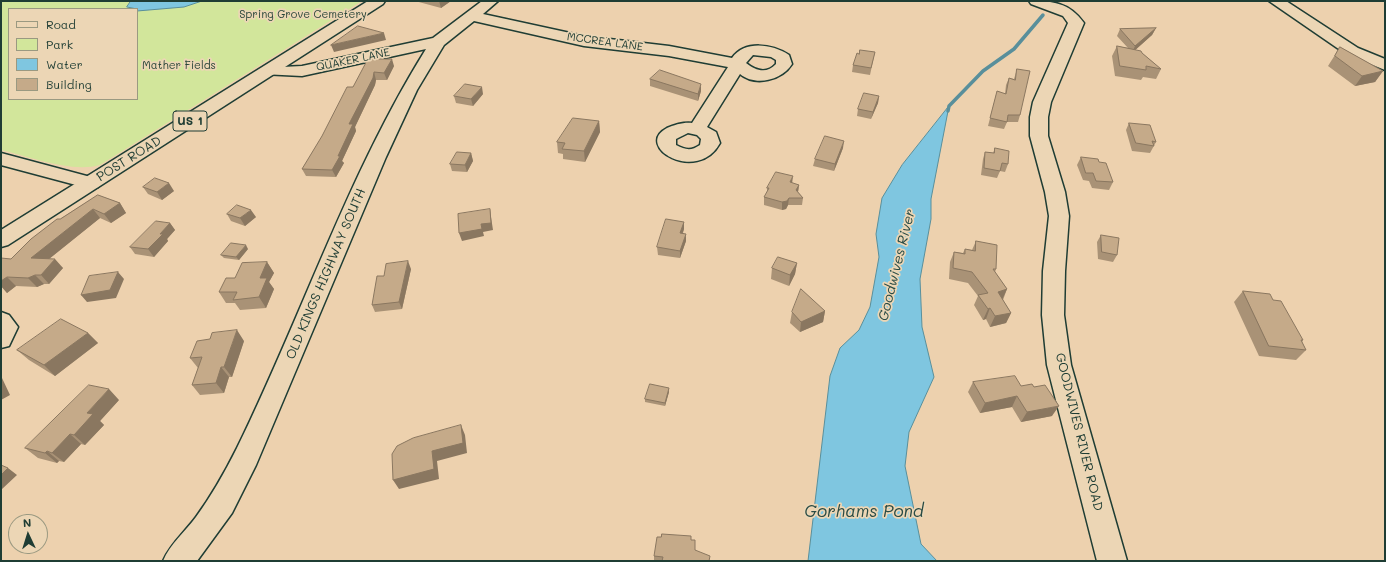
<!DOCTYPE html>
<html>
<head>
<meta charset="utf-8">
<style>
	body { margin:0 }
	#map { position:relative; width:1386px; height:562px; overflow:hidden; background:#edd1ae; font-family:Mali,sans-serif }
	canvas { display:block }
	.frame { position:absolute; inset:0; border:2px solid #1f3d34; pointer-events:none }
	.legend { position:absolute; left:8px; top:8px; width:130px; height:92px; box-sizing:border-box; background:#ecd6b5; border:1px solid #9a9981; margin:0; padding:5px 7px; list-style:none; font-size:12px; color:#1f3d34 }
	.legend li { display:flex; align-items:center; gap:8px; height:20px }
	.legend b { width:20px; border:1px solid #9a9981 }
	.north { position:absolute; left:8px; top:514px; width:40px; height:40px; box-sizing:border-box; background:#ecd6b5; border:1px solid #9a9981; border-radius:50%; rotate:356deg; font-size:11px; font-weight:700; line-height:16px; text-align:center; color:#1f3d34 }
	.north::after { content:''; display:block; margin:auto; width:14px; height:18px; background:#1f3d34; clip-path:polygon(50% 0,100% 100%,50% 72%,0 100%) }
</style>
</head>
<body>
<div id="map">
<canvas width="1386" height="562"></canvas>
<div class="frame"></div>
<ul class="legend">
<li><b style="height:5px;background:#ecd6b5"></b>Road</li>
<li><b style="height:11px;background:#d2e69b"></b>Park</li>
<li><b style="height:11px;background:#7fc6e0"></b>Water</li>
<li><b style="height:11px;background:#c5aa89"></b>Building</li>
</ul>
<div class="north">N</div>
</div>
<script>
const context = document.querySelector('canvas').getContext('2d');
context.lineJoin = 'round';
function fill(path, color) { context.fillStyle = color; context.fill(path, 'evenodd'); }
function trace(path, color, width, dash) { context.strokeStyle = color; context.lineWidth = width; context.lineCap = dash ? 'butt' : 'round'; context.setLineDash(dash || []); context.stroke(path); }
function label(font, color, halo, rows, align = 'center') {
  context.font = font + ' Mali,sans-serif'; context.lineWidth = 3.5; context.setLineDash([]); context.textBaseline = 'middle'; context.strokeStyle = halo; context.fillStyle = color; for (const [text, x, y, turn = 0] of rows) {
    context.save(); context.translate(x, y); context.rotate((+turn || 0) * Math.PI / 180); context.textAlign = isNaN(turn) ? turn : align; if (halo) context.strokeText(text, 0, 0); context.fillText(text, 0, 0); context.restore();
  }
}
fill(new Path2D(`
	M1,1H362L100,165C71,173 31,157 1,150ZM9,9H137V99H9Z`), '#d2e69b');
const water = new Path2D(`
	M131,1H202L184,7L137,11V9L127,7Z
	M949,106L931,199V219L920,279L922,327L934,377L909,432L905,466L921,544L937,561H808L830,376L840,348L859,330L870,307L879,257L876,234L882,198L902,165Z`);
fill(water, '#7fc6e0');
trace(water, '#598f9b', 1);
trace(new Path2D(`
	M948,111L949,106L983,71L1014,49L1043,15`), '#598f9b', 3.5);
const minor = new Path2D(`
	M482,1H498L483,14L584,36L669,46L732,58C745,40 772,44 789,55L792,64C782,80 756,87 740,74L707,127L716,132L720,143C697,185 633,146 667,128C674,125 684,122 692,123L728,67L669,56L584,46L474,21L444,45L417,90L386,157L256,465L232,513L197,561H163C170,544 185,532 196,517C212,495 225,472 237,448C302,316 348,174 426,49L302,76L262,74L260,71L262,68L302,66L433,38ZM753,55L771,57L776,60V64C767,74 756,71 746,63ZM688,133L697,135L701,139L700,145C691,151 686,150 676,145V139Z
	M1029,1C1052,1 1069,2 1084,23L1051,102L1048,117V136L1065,192L1069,216L1065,271L1064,315L1071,365L1127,561H1097L1047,365L1042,315L1043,271L1049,216L1045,192L1030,136V117L1033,102L1068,23L1063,16L1031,4Z
	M1269,1H1286L1358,48L1385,59V70L1346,54Z
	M1,153L98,179L101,183L98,187L91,189L1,165Z
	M1,312L9,315L18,327L9,346L1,348Z`);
const major = new Path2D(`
	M368,1H385L383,4L8,245L1,247V230Z`);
trace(minor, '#1f3d34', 3);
trace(major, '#1f3d34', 3);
fill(minor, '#ecd6b5');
fill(major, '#ecd6b5');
fill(new Path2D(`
	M415,1H451L441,8Z
	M1156,28L1152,35L1135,50L1142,53L1161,69L1156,79L1143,77L1141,80L1115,76L1112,56L1117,46L1128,48L1117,36L1120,29Z
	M1340,47L1383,71L1375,82L1355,86L1328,66Z
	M875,52L870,75L852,72L853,65L859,54Z
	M376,54L378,59L394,66L387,80H376L375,85L355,127L356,131L342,161L344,163L336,177L306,176L302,169L353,87Z
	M1017,69L1020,115L1018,122H1007L1004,129L988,126L997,91L1005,94L1006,85L1009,78L1014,79Z
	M650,79L701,91L698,101L650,86Z
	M483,94L473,106L456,103L454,96Z
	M879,96L878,103L871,119L857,116L858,109Z
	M599,121L600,132L585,162L563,159V154L558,153L557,142Z
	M1129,123L1156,142L1150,153L1132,151L1126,130Z
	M843,148L834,171L813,166L815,159Z
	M995,148L1008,164L1005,172L1000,171L997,178L981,175L983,159L985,152L993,153Z
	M471,153L473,161L467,172L452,171L450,164Z
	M1081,157L1099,162L1113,182L1109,190L1092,188L1089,181L1083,180L1077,165Z
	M792,183L799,185L798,192L803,198L802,205H788L786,209L782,210L764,205V197L767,193V188Z
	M143,187L174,191L162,200L148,194Z
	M98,195L120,203L126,213L111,223L100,218L49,259L63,268L49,284H44L37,287L16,286L7,293L1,286V259H11L60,219Z
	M227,214L256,217L245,226L231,221Z
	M684,222V229L683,233L686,241L680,258L658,255L657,247Z
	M170,223L175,230L167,239L168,241L154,257L135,254L130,247Z
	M1101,235L1117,255L1113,262L1098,259L1097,242Z
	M976,241L996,269L995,272L1007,289L1003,300L1011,313L1006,323L990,327L986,319L983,320L974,305L978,296L968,283L949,279L950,262L954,252L963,253L965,249L972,250Z
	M248,249L239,260L224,258L221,255Z
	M267,262L274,273L269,282L274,289L266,308L240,310L235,303H226L219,292L235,278Z
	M797,263L795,274L789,286L771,279L772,268Z
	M411,269L402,309L375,312L372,305L384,276Z
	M1243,291L1273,300L1303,340L1302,342L1306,350L1296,360L1259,356L1234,302Z
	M825,311L823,322L800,332L790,323L792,312Z
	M88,333L98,343L55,376L29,360L17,350Z
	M244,341L232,377H229L224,393L200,395L192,385L198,368L190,358Z
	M973,382L1034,387L1052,416L1021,422L1012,407L980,413L968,392Z
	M669,392L665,406L645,402V399Z
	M119,400L100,421L104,425L85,445L81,444L64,462L59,461L57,463L38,458L25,448Z
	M691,540L695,550L710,561H654V556Z`), '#a99276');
fill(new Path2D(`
	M439,1H451L441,8Z
	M1156,28L1152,35L1132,53L1135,46Z
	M384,33L386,40L334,52L331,45Z
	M392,59L394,66L387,80L384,73Z
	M1383,71L1375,82L1355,86L1362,76Z
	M374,72L376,80L375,85L355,127L356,131L342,161L344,163L336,177L332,170L338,156L349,124Z
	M701,84V91L698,101V94Z
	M482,87L483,94L473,106L471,99Z
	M879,96L878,103L871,119L873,112Z
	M599,121L600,132L585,162L584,151Z
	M844,141L843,148L834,171L835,164Z
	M471,153L473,161L467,172L465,165Z
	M793,176L792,184L790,182Z
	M169,183L174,191L162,200L157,192Z
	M799,185L798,192L796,190Z
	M789,198L788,205L786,209L782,210V202Z
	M120,203L126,213L111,223L104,214Z
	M93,209L100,218L39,267L31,258Z
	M490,209L491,217L493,230L483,232L484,236L462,241L459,233L481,224Z
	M251,210L256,217L245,226L240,218Z
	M684,222V229L680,240V233Z
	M170,223L175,230L167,239L168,241L154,257L148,249L160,234Z
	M686,234V241L680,258V251Z
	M246,245L248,249L239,260L236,257Z
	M55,259L63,268L49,284L41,275Z
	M408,261L411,269L402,309L399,302Z
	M267,262L274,273L269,282L274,289L266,308L259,297L260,278Z
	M797,263L795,274L789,286L790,275Z
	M118,272L124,279L116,298L87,302L81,295Z
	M35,275L44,284L37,287L28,278Z
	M7,277L16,286L7,293L1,286V281Z
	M1007,289L1002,300L998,292Z
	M990,308L986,319L983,320L988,309Z
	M825,311L823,322L800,332L801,322Z
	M1011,313L1006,323L990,327L995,316Z
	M237,330L244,341L232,377L224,367Z
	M88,333L98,343L55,376L44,365Z
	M221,367L229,377L224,393L216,383Z
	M1,376L2,378L10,395L1,400Z
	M669,388V392L665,406V403Z
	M109,389L119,400L100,421L104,425L85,445L74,435L87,413Z
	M1017,396L1012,407L980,413L985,403Z
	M1059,406L1052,416L1021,422L1027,412Z
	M461,425L465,435L467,453L437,461L439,479L399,489L393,480L432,451Z
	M70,434L81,444L64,462L52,453Z
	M47,451L59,461L57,463L45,453Z
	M8,468L17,475L1,490V475Z`), '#8a7760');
const building = new Path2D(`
	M358,26L384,33L331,45Z
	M1156,28L1135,46L1120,29Z
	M1117,46L1141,51L1142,53L1161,69L1146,66V70L1120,66Z
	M1340,47L1383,71L1362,76L1335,56Z
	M860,50L875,52L871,68L853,65L857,53L859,54Z
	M376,54L375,59H392L384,73L374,72L373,78L349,124H353L338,156H340L332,170L302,169L322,136L347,87H353L370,55Z
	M1017,69L1030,71L1020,115H1008L1007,122L990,118L997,91L1006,94L1009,78L1015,80Z
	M660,70L701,84L698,94L650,79Z
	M465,84L482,87L471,99L454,96Z
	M864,93L879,96L873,112L858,109Z
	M573,118L599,121L584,151L562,149L565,143L557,142Z
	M1129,123L1150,125L1156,142L1152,141L1154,146L1136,143Z
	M825,136L844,141L835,164L815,159Z
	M995,148L1009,151L1008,164L1002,163L1000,171L984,168L985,152L994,153Z
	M457,152L471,153L465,165L450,164Z
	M1081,157L1098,159L1099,162L1106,163L1113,182L1096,181L1093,173H1086Z
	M776,172L793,176L790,182L799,185L796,190L803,198H789L787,201L782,202L764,197L769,188H767Z
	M155,178L169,183L157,192L143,187Z
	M98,195L120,203L104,214L93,209L31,258L55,259L41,275H35L28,278L7,277L1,281V258L11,259L31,239L57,219H60Z
	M237,205L251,210L240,218L227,214Z
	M490,209L491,223L481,224L482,229L459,233L458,214Z
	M666,219L684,222L680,233L686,234L680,251L657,247Z
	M156,221L170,223L160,234H163L148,249L130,247Z
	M1101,235L1119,238L1117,255L1102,252Z
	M976,241L997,245L996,269H993L1007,289L998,292L1011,313L995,316L990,308L988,309L978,295L988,293L972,272L953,268L954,252L965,254V249L975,251Z
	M231,243L246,245L236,257L221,255Z
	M778,257L797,263L790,275L772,268Z
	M408,261L399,302L372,305L377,276H384L386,264Z
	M267,262L260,278H267L259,297L233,300L237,292H219L226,278H235L242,263Z
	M118,272L110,290L81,295L89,276Z
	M801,289L825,311L801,322L792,312Z
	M1243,291L1270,294L1273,300L1281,301L1303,340H1301L1306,350L1269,346Z
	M61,319L88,333L44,365L17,350Z
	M237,330L224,367H221L216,383L192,385L202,357L190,358L197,341L210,339L212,333Z
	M1015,376L1021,386L1032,384L1034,387L1045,385L1059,406L1027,412L1017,396L985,403L973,382Z
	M650,384L669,388L665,403L645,399Z
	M89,385L109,389L87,413L93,414L74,435L70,434L52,453L47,451L45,453L25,448Z
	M461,425L463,443L432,451L434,469L393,480L392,454L397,446L413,438Z
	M1,465L8,468L1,475Z
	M662,534L691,536V540H695V550L710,556L709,561H662L663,557L654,556L657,537H661Z`);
fill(building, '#c5aa89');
trace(building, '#8a7760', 1);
label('11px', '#284539', '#ecd6b5', [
	["Spring Grove Cemetery",303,15],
	["Mather Fields",179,66]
]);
label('11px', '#1f3d34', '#ecd6b5', [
	["MCCREA LANE",605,42,8],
	["QUAKER LANE",353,60,-12]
]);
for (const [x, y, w] of [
	[190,121,34]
]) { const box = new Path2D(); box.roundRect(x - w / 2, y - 10, w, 20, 3); context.fillStyle = '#ecd6b5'; context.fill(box); trace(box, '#1f3d34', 1); }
label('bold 12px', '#1f3d34', null, [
	["US 1",190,121]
]);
label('13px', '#1f3d34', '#ecd6b5', [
	["POST ROAD",129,159,-32],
	["OLD KINGS HIGHWAY SOUTH",326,274,-67],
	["GOODWIVES RIVER ROAD",1079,432,76]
]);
label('italic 14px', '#294b45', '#ecd6b5', [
	["Goodwives River",897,265,-76]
]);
label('italic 17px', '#294b45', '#ecd6b5', [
	["Gorhams Pond",864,512]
]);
</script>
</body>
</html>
